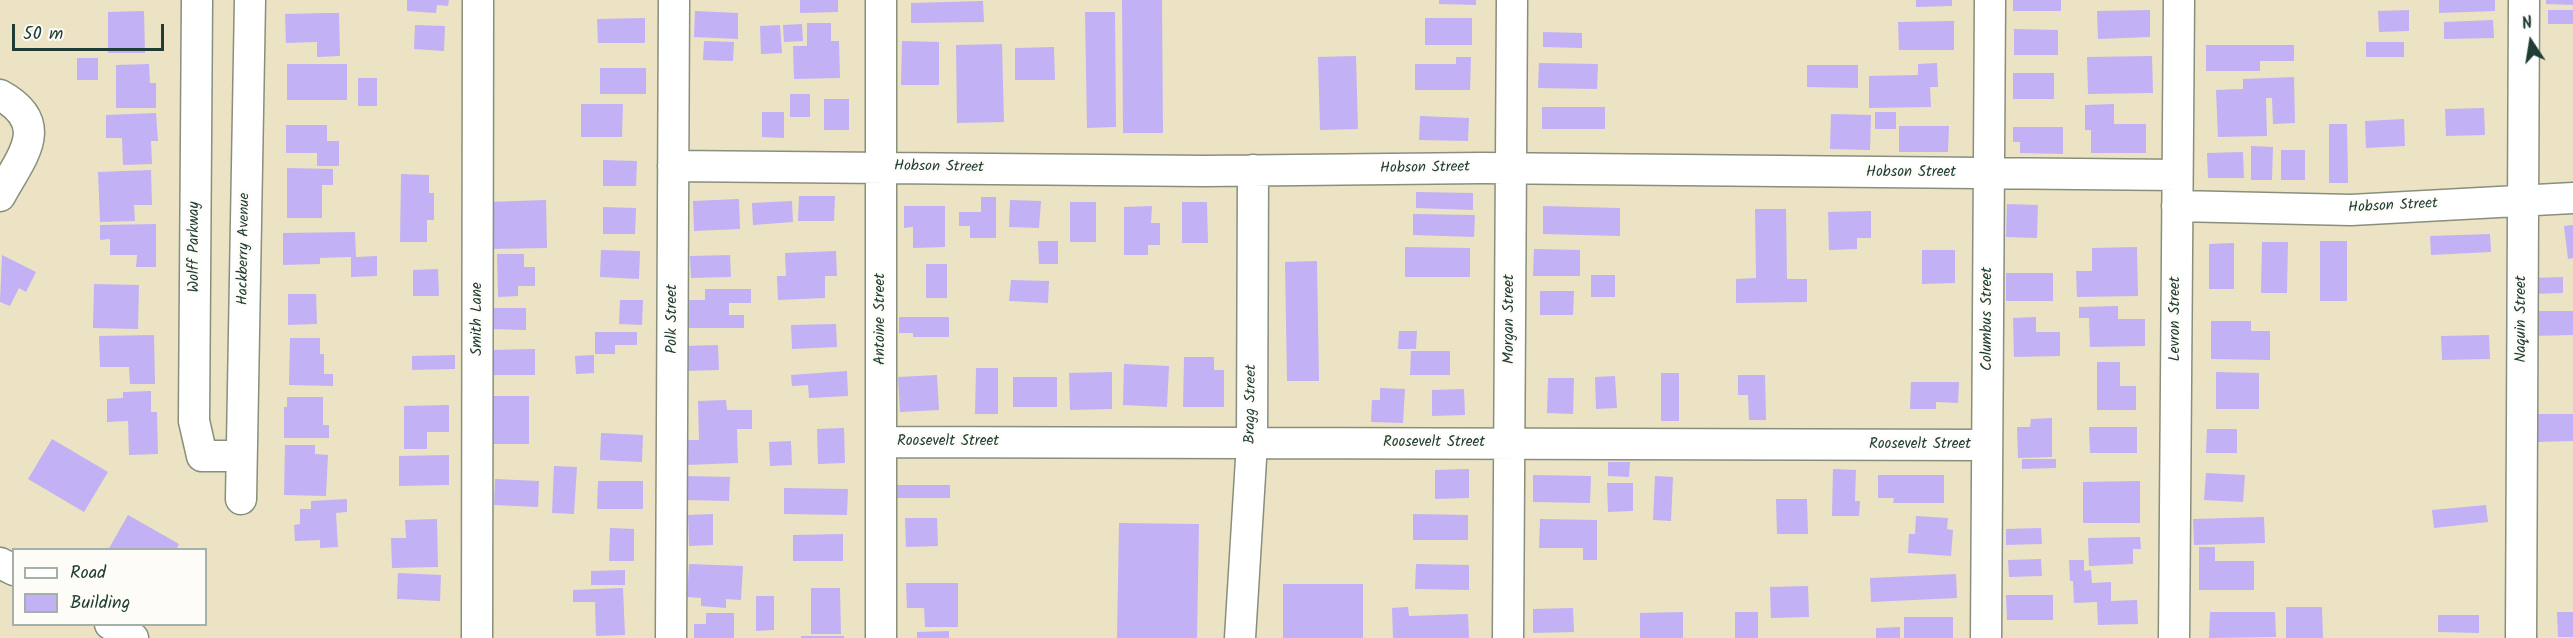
<!DOCTYPE html>
<html>
<head>
<meta charset="utf-8">
<style>
	body { margin:0 }
	#map { position:relative; width:2573px; height:638px; overflow:hidden; background:#ece3c4; font-family:Kalam,sans-serif }
	canvas { display:block }
	.legend { position:absolute; left:12px; top:548px; width:195px; height:78px; box-sizing:border-box; background:#fdfcf7; border:2px solid #a4b0a9; margin:0; padding:8px 10px; list-style:none; font-size:18px; color:#1f3d34 }
	.legend li { display:flex; align-items:center; gap:12px; height:30px }
	.legend b { width:30px; border:2px solid #a4b0a9 }
	.north { position:absolute; left:2501px; top:12px; width:60px; height:60px; -webkit-text-stroke:4px #fdfcf7; paint-order:stroke; rotate:348deg; font-size:16px; font-weight:700; line-height:24px; text-align:center; color:#1f3d34 }
	.north::after { content:''; display:block; margin:auto; width:21px; height:27px; background:#1f3d34; clip-path:polygon(50% 0,100% 100%,50% 72%,0 100%) }
	.scale { position:absolute; left:12px; top:24px; width:152px; height:27px; box-sizing:border-box; border:3px solid #1f3d34; border-top:0; padding-left:8px; font-size:18px; line-height:21px; white-space:nowrap; color:#1f3d34; -webkit-text-stroke:4px #fdfcf7; paint-order:stroke }
</style>
</head>
<body>
<div id="map">
<canvas width="2573" height="638"></canvas>
<ul class="legend">
<li><b style="height:8px;background:#fff"></b>Road</li>
<li><b style="height:16px;background:#c2b1f4"></b>Building</li>
</ul>
<div class="north">N</div>
<div class="scale">50 m</div>
</div>
<script>
const context = document.querySelector('canvas').getContext('2d');
context.lineJoin = 'round';
function fill(path, color) { context.fillStyle = color; context.fill(path, 'evenodd'); }
function trace(path, color, width, dash) { context.strokeStyle = color; context.lineWidth = width; context.lineCap = dash ? 'butt' : 'round'; context.setLineDash(dash || []); context.stroke(path); }
function label(font, color, halo, rows, align = 'center') {
  context.font = font + ' Kalam,sans-serif'; context.lineWidth = 5; context.setLineDash([]); context.textBaseline = 'middle'; context.strokeStyle = halo; context.fillStyle = color; for (const [text, x, y, turn = 0] of rows) {
    context.save(); context.translate(x, y); context.rotate((+turn || 0) * Math.PI / 180); context.textAlign = isNaN(turn) ? turn : align; if (halo) context.strokeText(text, 0, 0); context.fillText(text, 0, 0); context.restore();
  }
}
fill(new Path2D(`
	M407,0H449L448,6L437,5L436,13L407,11Z
	M800,0H838V12L800,13Z
	M1122,0H1162L1163,133H1123Z
	M1439,0H1476V5L1439,4Z
	M1916,0H1952V6L1916,7Z
	M2013,0H2061V11H2013Z
	M2439,0H2495V11L2439,13Z
	M2546,0H2573V5L2546,4Z
	M983,1L984,22L911,23V3Z
	M2150,10V37L2098,39L2097,11Z
	M2409,10V31L2379,32L2378,11Z
	M2548,10H2573V24H2548Z
	M144,11L145,53H108V12Z
	M695,11L738,13V39L694,37Z
	M1085,12H1115L1116,127L1087,128Z
	M326,13H339L340,56L317,57V42L286,43L285,14Z
	M645,18V43H598L597,19Z
	M1425,18H1472V45H1425Z
	M2493,20L2494,38L2444,39V22Z
	M1954,21V50H1899L1898,22Z
	M807,23H831V41H839L840,78L794,79L793,46H807Z
	M802,24L803,41L784,42L783,25Z
	M415,25L445,26L444,51L414,49Z
	M780,25L782,53L761,54L760,26Z
	M2014,29L2058,30V55H2014Z
	M1543,32L1582,33V48L1543,47Z
	M704,41L734,42L733,61L703,60Z
	M902,41L939,42V85H901Z
	M2366,42H2404V57H2366Z
	M1002,44L1004,122L957,123L956,45Z
	M2206,45H2294V61H2260V71H2206Z
	M1054,47L1055,80H1015V48Z
	M1356,56L1358,129L1320,130L1318,57Z
	M2152,56L2153,93L2088,94L2087,57Z
	M1456,57H1471L1470,90H1415V64H1456Z
	M77,58H98V80H77Z
	M1539,63L1598,64L1597,89L1538,88Z
	M1937,63L1938,87H1930L1931,107L1869,108V76L1918,75V64Z
	M149,64L150,83H156V108H116V65Z
	M287,64H347V100H287Z
	M1807,65H1858V88L1807,87Z
	M600,68H646V94H600Z
	M2013,73H2054V99H2013Z
	M2294,77L2295,123L2273,124L2272,98H2266L2267,136L2218,137L2216,90L2243,89V79Z
	M358,78H377V106H358Z
	M790,94H810V117H790Z
	M824,99H849V130H824Z
	M581,104H623L622,137H581Z
	M2114,104V124H2146V153H2091V130H2085V105Z
	M1542,107H1605V129H1542Z
	M2484,108L2485,135L2446,136L2445,109Z
	M762,112H784V138L762,137Z
	M1875,112H1896V129H1875Z
	M156,113L158,141H151L152,164L123,165L122,138H106V115Z
	M1831,114L1871,115L1870,150L1830,149Z
	M1420,116L1469,118L1468,141L1419,140Z
	M2404,119L2405,146L2366,148L2365,121Z
	M2329,124H2347L2348,183H2329Z
	M286,125H327V141H339V166H317V153H286Z
	M1899,126H1949L1948,152H1899Z
	M2013,127H2063V154L2020,153V142H2013Z
	M2251,146L2273,147L2272,180H2251Z
	M2281,150H2305V180H2281Z
	M2243,152L2244,178H2208L2207,153Z
	M603,160L637,161L636,186H603Z
	M287,168L333,169V185H322V218H287Z
	M151,170L152,205H134L135,221L100,222L98,172Z
	M401,174L429,175V193H434V220H427V242H400Z
	M1416,192L1473,193V210L1416,208Z
	M799,196H835L834,221H798Z
	M981,197H996V238H970V226H959V212H981Z
	M739,199L740,229L694,231L693,201Z
	M546,200L547,248L488,249L487,202Z
	M1010,200L1041,201L1039,228L1009,227Z
	M792,201L793,222L753,225L752,203Z
	M1070,202H1096V242H1070Z
	M1182,202H1207L1208,243H1182Z
	M2007,204L2038,205L2037,238L2006,237Z
	M904,206H945V247L913,248V227L904,228Z
	M1152,206L1151,223H1160V245H1148V255H1124V207Z
	M1543,206L1620,208V236L1543,234Z
	M603,207L636,208L635,234H603Z
	M1755,209H1786L1787,279H1807V302L1736,303V279L1756,278Z
	M1871,211V238H1857V249L1829,250L1828,212Z
	M1413,214L1475,215L1474,237L1413,235Z
	M156,224V267H136L137,255H110V239L100,240V225Z
	M2573,225V258L2568,259L2564,226Z
	M355,232L356,257L377,256V276L351,277V257L320,258V264L283,265V233Z
	M2490,234L2491,252L2431,255L2430,236Z
	M1038,241H1058V264H1039Z
	M2320,241H2347V301H2320Z
	M2262,242H2288L2287,293H2261Z
	M2234,243V289H2209V244Z
	M1405,247L1470,248V277H1405Z
	M2137,247L2138,296L2077,297L2076,271H2092V248Z
	M1534,249L1580,250V276H1533Z
	M601,250L640,251L639,279L600,277Z
	M1922,250H1955V283L1922,284Z
	M836,251L837,276H825V298L778,300L777,276H786L785,253Z
	M497,254H524V267H535V286H518V296L498,297Z
	M2,255L36,272L26,292L19,288L10,306L0,302Z
	M730,255L731,277L691,278L690,256Z
	M1317,261L1319,381H1287L1285,262Z
	M926,264H947V298H926Z
	M438,269L439,296H413V270Z
	M2006,273H2053V301H2006Z
	M1591,275H1615V297H1591Z
	M2563,277V293L2533,294V278Z
	M1011,280L1049,281L1048,303L1009,301Z
	M94,284L139,285L138,329L93,328Z
	M705,289H751V303H729V315H744V328H688V300H705Z
	M1540,291H1574L1573,315H1540Z
	M288,294H316L317,324L288,325Z
	M620,300H643L642,325L619,324Z
	M2118,306V319H2145V346L2090,347L2089,318H2079V307Z
	M492,308H526V330L491,329Z
	M2531,311H2573V335L2531,336Z
	M899,317H949V337H913V333H899Z
	M2036,317V332H2060V356L2014,357L2013,318Z
	M2211,321H2251V331H2270V360L2211,359Z
	M836,324L837,347L792,349L791,325Z
	M1399,331H1417L1416,349H1398Z
	M595,332H637V345H615V354H595Z
	M154,335L155,384H130L129,367H100L99,336Z
	M2489,335L2490,359L2442,360L2441,336Z
	M290,338H320V354H324V374H333V386L289,385Z
	M718,345L719,370L685,371L684,346Z
	M535,349V375H491L490,350Z
	M1411,351H1450V375H1410Z
	M455,355V369L412,370V356Z
	M594,355V373L576,374L575,356Z
	M1184,357H1214V370H1224V407H1183Z
	M2097,362H2120V386H2136V410H2097Z
	M1124,364L1169,366L1167,407L1123,405Z
	M976,368H998V414H975Z
	M847,371L848,396L809,398L808,385L792,386L791,375Z
	M1112,372V409L1070,410L1069,373Z
	M2216,372L2259,373V409H2216Z
	M1661,373H1679V421H1661Z
	M937,375L939,410L900,412L898,377Z
	M1738,375H1765L1766,420H1749L1748,395H1738Z
	M1615,376L1617,408L1596,409L1595,377Z
	M1013,377H1057V407H1013Z
	M1548,378H1574L1573,414L1547,413Z
	M1911,382H1959L1958,403L1936,402V409H1910Z
	M1380,388L1405,389L1403,423L1371,422L1372,400H1380Z
	M1464,389L1465,415L1432,416V390Z
	M151,391V412H157L158,454L129,455L128,421L107,422V399L123,398V392Z
	M487,396H529V444H487Z
	M287,397H323V425H329V438H284V407H287Z
	M726,400L727,410H752V429H737L738,463L686,465L685,440H699L698,401Z
	M449,405V432H427V449H404V406Z
	M2536,414H2573V441L2536,442Z
	M2052,418V457L2018,458L2017,427H2030L2031,419Z
	M2089,427H2137V453H2090Z
	M844,428L845,463L818,464L817,429Z
	M2207,429H2237V453H2206Z
	M601,433L643,435L642,462L600,460Z
	M52,439L108,472L84,512L28,479Z
	M791,441L792,465L770,466L769,442Z
	M285,445H315V454L328,455L326,496L284,495Z
	M449,455V485L399,486V456Z
	M2022,459H2056V468L2022,469Z
	M1608,462H1630L1629,477L1608,476Z
	M554,466L577,467L574,514L552,513Z
	M1469,469V498L1435,499V470Z
	M1833,469L1856,470L1855,501H1860L1859,516H1832Z
	M2206,473L2245,475L2243,502L2204,500Z
	M1533,475L1591,476L1590,503L1533,502Z
	M1878,475H1944V503H1893L1894,498H1878Z
	M685,476L730,477L729,501L685,500Z
	M1655,476L1673,477L1671,521L1653,520Z
	M495,479L539,481L538,507L494,505Z
	M598,481H643V509H597Z
	M2140,481V523H2083V482Z
	M1607,483H1633V511L1608,512Z
	M896,485H950V498H896Z
	M784,488L848,489L847,515L784,514Z
	M347,499V512L336,513L338,547L320,548V540L295,541L294,525L300,524V509H311V501Z
	M1776,499H1807L1808,534H1777Z
	M2486,505L2488,522L2434,528L2432,510Z
	M713,514V545L689,546L688,515Z
	M1413,514L1468,515V540H1413Z
	M128,515L179,544L176,550H108Z
	M1916,516L1948,518L1947,529L1953,530L1951,556L1908,553L1909,534H1915Z
	M2264,517L2265,543L2194,545L2193,519Z
	M905,518H937L938,546L906,547Z
	M437,519L438,567L392,568L391,538H406L405,520Z
	M1540,519L1597,520V560H1583V548H1539Z
	M1119,523L1199,524L1197,638H1117Z
	M610,528L634,529V561H609Z
	M2041,528L2042,544L2006,545V529Z
	M843,534V561H793V535Z
	M2140,537L2141,549H2133V564L2089,566L2088,538Z
	M2199,547H2215V561H2254V590H2199Z
	M2041,559L2042,576L2009,577L2008,560Z
	M2069,560H2084V571L2091,570L2092,583L2111,582V601L2137,600L2138,624L2098,625L2097,602L2074,603L2073,581H2070Z
	M689,564L743,566L741,600L726,599V608L701,606V598L687,597Z
	M1416,564L1469,565V590L1415,589Z
	M625,570V585H591V571Z
	M398,573L441,575L440,601L397,599Z
	M1956,574L1957,598L1871,602L1870,578Z
	M906,583H958V627H925L924,608H907Z
	M1283,584H1363V638H1283Z
	M1808,586L1809,617L1771,618L1770,587Z
	M623,588L625,635L596,636L595,602H573V590Z
	M811,588H840L841,634H811Z
	M2006,595H2053V620H2007Z
	M756,596H774V630L756,631Z
	M1408,607L1409,616L1468,614L1469,638H1393L1392,608Z
	M2286,607H2322L2323,638H2286Z
	M1573,608L1574,632L1533,633V609Z
	M1683,612V638H1640V613Z
	M1735,612H1758V638H1735Z
	M2210,612H2275L2276,637L2209,638Z
	M2557,612H2573V637H2558Z
	M706,613H734V638H694V624H706Z
	M2438,615H2479V633L2438,632Z
	M1904,617H1953V638H1904Z
	M1900,627V638H1876V628Z
	M949,631V638H917V632Z
	M801,636H844V638H801Z`), '#c2b1f4');
const minor = new Path2D(`
	M197,0L194,421L202,456H240
	M881,0V638
	M0,95C53,124 21,157 0,196
	M673,166L1205,171L1482,168L2177,175
	M2177,206L2351,210L2573,198
	M881,442L1987,445
	M241,499L250,0
	M0,563L14,570
	M110,624L133,638
	M477,638L478,0
	M671,638L674,0
	M1240,638L1252,443L1253,170
	M1508,638L1512,0
	M1986,638L1990,0
	M2174,638L2179,0
	M2521,638L2524,0`);
trace(minor, '#86907c', 33);
trace(minor, '#fff', 30);
label('15px', '#1f3d34', '#fdfcf7', [
	["Hobson Street",939,168,1],
	["Hobson Street",1425,169,-1],
	["Hobson Street",1911,173],
	["Hobson Street",2393,207,-3],
	["Wolff Parkway",195,247,-90],
	["Hackberry Avenue",245,249,-89],
	["Smith Lane",478,319,-90],
	["Polk Street",673,319,-90],
	["Antoine Street",881,319,-90],
	["Morgan Street",1510,319,-90],
	["Columbus Street",1988,319,-90],
	["Levron Street",2176,319,-90],
	["Naquin Street",2522,319,-90],
	["Bragg Street",1252,404,-89],
	["Roosevelt Street",948,442],
	["Roosevelt Street",1434,443],
	["Roosevelt Street",1920,445]
]);
</script>
</body>
</html>
